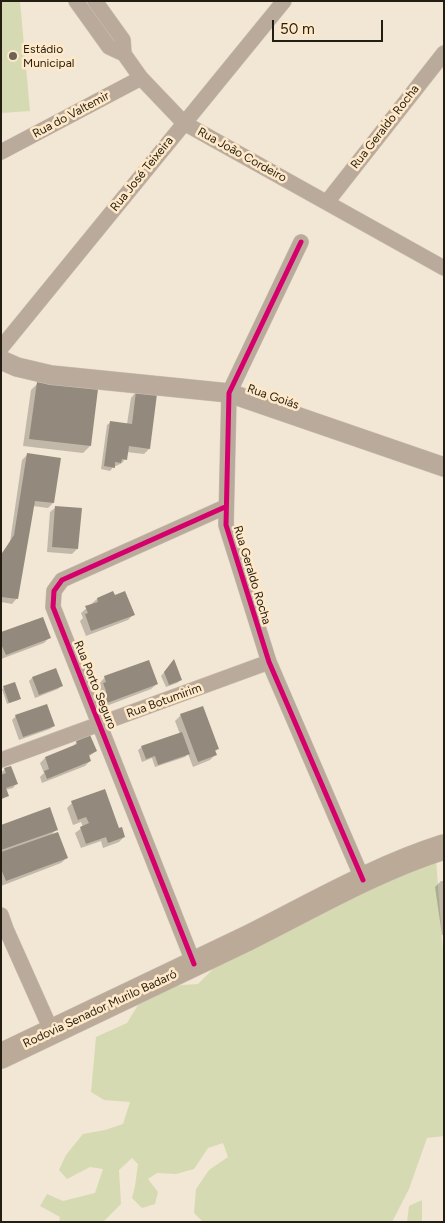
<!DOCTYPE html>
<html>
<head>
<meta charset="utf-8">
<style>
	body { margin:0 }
	#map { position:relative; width:445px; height:1223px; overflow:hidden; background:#f2e6d5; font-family:Figtree,sans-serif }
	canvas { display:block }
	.frame { position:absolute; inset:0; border:2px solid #241d11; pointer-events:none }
	.scale { position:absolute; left:272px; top:20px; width:111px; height:22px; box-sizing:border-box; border:2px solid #241d11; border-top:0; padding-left:6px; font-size:15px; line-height:18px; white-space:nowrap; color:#241d11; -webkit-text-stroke:4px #ffe9c8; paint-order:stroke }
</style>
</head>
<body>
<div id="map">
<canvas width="445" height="1223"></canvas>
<div class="frame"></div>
<div class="scale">50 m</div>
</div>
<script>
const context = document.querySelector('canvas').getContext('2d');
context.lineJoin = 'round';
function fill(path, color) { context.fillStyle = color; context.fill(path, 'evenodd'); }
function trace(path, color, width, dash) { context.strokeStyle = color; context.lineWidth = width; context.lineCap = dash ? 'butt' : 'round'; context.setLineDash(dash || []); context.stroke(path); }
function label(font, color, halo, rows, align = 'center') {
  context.font = font + ' Figtree,sans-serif'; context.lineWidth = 5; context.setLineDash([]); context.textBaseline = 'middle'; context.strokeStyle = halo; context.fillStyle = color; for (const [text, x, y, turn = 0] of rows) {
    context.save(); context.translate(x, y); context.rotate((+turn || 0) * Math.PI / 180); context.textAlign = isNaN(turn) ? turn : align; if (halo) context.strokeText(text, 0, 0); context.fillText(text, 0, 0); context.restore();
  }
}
fill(new Path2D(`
	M1,1H20L30,111L1,113Z
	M436,860L444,962V1136L427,1138L409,1189L392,1222H203L194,1213L196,1189L209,1170L228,1157L223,1143L208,1148L194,1169L176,1174L157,1173L148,1179L158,1192L155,1204L142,1208L132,1198L135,1186L138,1164L132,1158L119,1170L121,1204L103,1222H59L60,1217L40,1206L47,1194L63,1201L95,1193L103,1169L90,1167L67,1179L59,1170L66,1155L83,1134L105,1130L123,1124L130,1102L104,1100L91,1092L96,1037L127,1023L141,1000L167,986L198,984L225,957L274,933Z
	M422,1200V1222H407L409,1206Z`), '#d6dab2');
fill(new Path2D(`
	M38,383L90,446L83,453L23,446L31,390Z
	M136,392L149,449L144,454L126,452L125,459L122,463L116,466H114L110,471L101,469L107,425L111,422L127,424L131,398Z
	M28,454L53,503L48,508L33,506L17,598L12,604L1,602V554L10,542L22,460Z
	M56,507L77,549L72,554L47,552L50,512Z
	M97,599L133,615L128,620L86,636L80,621L83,618L81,613Z
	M1,634L49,638L44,643L1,659Z
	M171,664L181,680L177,683L166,687L161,676Z
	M105,677L157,684L151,689L101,708L98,699L101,696L99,689L101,687L100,683Z
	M32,678L61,686L58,689L35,698L29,681Z
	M14,684L18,700L7,704L2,689Z
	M181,715L218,749L214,752L215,755L210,760L193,767L188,754L185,757L155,767L152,758L142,762L138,750L142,747L180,734L175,721Z
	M16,716L54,726L50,729L19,740L12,720Z
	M77,742L96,751L88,757L90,761L85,766L42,783L40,777L44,773L40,763L45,758L71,748Z
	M5,769L16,784L13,788L5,790L7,795L1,800V773Z
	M72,803L118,829L124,837L119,842L103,848L101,841L81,848L75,833L83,827L81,822L73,825L67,808Z
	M1,826L57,829L49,837L67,858L61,863L1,886Z
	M441,881H444V935H442L435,887Z`), '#0003');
fill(new Path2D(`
	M37,382L98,389L91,446L29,439Z
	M136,391L157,394L150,449L129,446L127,460L122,459L121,463L115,462V468L104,466L110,421L132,424Z
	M27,453L61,458L54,503L35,501L18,599L1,597V555L14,535Z
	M55,506L82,508L78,549L52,547Z
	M113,591L115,595L125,591L135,615L91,631L85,614L88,613L85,606L98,602L97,598Z
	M43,617L51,638L6,655L1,644V632Z
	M174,659L182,680L169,685L164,672Z
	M149,660L158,684L107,703L103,693L106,691L103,683L106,682L104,676Z
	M56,668L63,686L39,695L32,677Z
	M15,682L21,699L9,703L3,686Z
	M47,704L55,726L23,737L15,715Z
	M203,706L219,749L215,750L217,755L198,762L180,714Z
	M182,732L190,754L158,765L155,756L146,759L141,746Z
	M90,735L97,751L89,755L91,761L47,779L44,771L49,769L45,757L77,744L76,741Z
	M11,766L18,784L6,788L9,796L1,799V775L6,773L4,768Z
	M105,789L119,828L122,827L125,837L108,843L106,837L86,844L80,827L89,823L86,817L78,820L71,801Z
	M50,807L58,830L1,850V825Z
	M58,832L68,858L6,881L1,869V852Z`), '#938a7d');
const minor = new Path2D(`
	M76,1L109,47L124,54L141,78L184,123L444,268
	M95,1L123,40L124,54
	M1,152L141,78
	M327,202L444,53
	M301,242L229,393L226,525L269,662L363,880
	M1,348L284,1
	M1,760L269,662
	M1,915L6,929L52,1032
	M194,964L53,607L54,591L62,580L225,507`);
const tertiary = new Path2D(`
	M1,360L17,367L51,375L229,393L444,467`);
const primary = new Path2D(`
	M1,1056C83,1016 166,978 248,938C312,906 375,869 444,847`);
trace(minor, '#cac1b4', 16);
trace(tertiary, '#cac1b4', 20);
trace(primary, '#cac1b4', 26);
trace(minor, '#baaa9b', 15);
trace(tertiary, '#baaa9b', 19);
trace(primary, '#bbaa97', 25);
trace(new Path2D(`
	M301,242L229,393L226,525L269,662L363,880
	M194,964L53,607L54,591L62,580L225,507`), '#d6006c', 5);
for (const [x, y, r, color] of [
	[13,56,5,"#6c6356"]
]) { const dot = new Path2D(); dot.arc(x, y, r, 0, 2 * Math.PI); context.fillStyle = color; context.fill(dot); trace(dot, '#ffe9c8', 2); }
label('12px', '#241d11', '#ffe9c8', [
	["Estádio",23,49],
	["Municipal",23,63]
], 'left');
label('12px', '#241d11', '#ffe9c8', [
	["Rua do Valtemir",71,115,-28],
	["Rua Geraldo Rocha",385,127,-52],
	["Rua João Cordeiro",242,155,29],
	["Rua José Teixeira",142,174,-51],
	["Rua Goiás",273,397,19],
	["Rua Geraldo Rocha",252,575,73],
	["Rua Porto Seguro",95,685,68],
	["Rua Botumirim",164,701,-20],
	["Rodovia Senador Murilo Badaró",100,1009,-25]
]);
</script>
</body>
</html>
